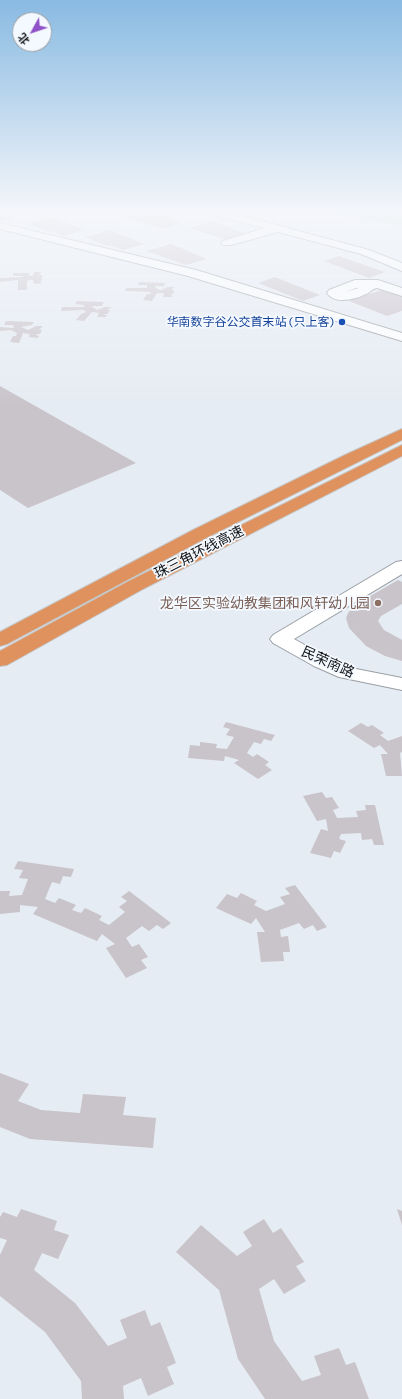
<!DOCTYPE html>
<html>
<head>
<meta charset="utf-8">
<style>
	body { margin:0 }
	#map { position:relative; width:402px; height:1399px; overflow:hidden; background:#e6ecf3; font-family:Commissioner,"Noto Sans SC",sans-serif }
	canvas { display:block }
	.north { position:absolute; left:12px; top:12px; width:40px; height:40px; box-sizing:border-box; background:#f4f9ff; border:1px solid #9a9ea2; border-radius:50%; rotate:230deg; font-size:11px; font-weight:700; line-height:16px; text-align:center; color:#131517 }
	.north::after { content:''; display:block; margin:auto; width:14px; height:18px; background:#8f51c7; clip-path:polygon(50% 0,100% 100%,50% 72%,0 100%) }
</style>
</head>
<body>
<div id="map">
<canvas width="402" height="1399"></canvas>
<div class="north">北</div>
</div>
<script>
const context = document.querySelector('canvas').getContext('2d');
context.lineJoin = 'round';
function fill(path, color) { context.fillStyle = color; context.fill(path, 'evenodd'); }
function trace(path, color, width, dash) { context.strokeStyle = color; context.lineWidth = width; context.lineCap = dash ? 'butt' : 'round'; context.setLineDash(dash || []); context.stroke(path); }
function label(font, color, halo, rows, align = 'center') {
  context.font = font + ' Commissioner,"Noto Sans SC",sans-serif'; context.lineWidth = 3.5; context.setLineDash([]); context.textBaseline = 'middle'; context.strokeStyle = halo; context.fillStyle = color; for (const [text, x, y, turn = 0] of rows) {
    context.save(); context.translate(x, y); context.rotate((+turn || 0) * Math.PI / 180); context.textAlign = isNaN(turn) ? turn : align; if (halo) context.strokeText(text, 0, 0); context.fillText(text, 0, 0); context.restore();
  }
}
fill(new Path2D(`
	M322,210H402V225L361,219Z`), '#cee2cf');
fill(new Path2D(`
	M79,210H119L121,211L101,216Z
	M148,210L182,223L162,229L125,217Z
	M0,211L16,218L0,222Z
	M53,217L84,230L63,236L52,231L48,232L28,223Z
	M213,221L249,235L230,241L190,228Z
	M110,230L144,244L123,250L110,245L107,246L85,237Z
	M171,244L207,259L186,265L146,251Z
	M339,256L385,272L369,278L324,261Z
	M35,272H41L39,275H42V280L40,282L43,283L34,284L33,280H29L27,281V290H18V280L0,282V278L23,277V276H13V273H29V276H33V274Z
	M275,277L320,295L303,301L258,283Z
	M139,282L165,283L164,286H156L155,288L161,290L168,287H175L171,290H174L173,294L170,295H172V297H163L164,293H157L152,301L143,300L147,294H150L151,292L125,291L126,288H151H147V285H138Z
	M384,289L402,296V311L387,316L349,301Z
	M77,301L104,302L102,306H91L97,310L105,307H112L108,309V310H110L108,314H105L104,315H107L106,317H97L99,313L92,312L84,321L76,320L81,314L86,312L84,310L61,311L62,307H88H84V305L75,304Z
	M6,321L34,322L32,325L21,327L28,330L36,326H43L39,330H42L40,334H37L36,335L39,336L38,338L29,337L30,334L23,333L19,343L10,342L13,336H16L17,333L11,330L0,331V327L14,328L13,325H4Z
	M0,386L136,463L28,508L0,490Z
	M398,580L402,582V604L381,616L378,621L384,630L402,640V661L385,656L366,646L349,628L346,618L348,613L355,605Z
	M226,722L275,735L271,741L264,739L261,744L254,742L247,753L253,757L257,754L269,762L265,765L272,770L258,779L234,763L239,760L225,756L224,761L188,758L190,745L200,746V742L217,744L216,748L227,749L234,737L226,735L230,729L223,727Z
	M361,723L368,727L372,725L384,733L380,735L388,741L402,736V752L400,753L402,776H386L381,754H388L380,745L374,748L348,731Z
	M322,792L326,798L332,797L339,808L333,810L337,818L358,817L356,811L366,810L365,805H375L384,845H374L372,839L362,840L361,833L341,834L339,839L346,841L340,853L334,851L331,858L310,853L321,829L328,831L326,819L317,821L303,796Z
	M18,861L74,869L71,877L63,876L60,884L52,882L45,899L55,903L59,898L76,905L72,910L81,913L85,908L102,916L99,920L109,925L125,912L119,907L127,901L121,897L129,891L171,923L163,929L157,925L149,931L142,926L126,938L132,947L139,944L148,957L141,960L147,968L126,978L106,948L115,944L102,934L97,941L33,914L38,907L20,905V912L0,914V891H10L9,896L22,895L28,879L19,878L23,870L14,869Z
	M295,885L327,927L317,931L313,925L304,929L299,923L280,930L281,937L288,936L290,952H283L284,961L261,962L257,932H265L256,918L251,924L216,908L227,894L237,898L241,893L257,901L254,905L266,911L285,904L280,897L290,894L285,888Z
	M0,1073L29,1084L18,1101L41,1110L80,1113L83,1094L126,1097L123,1115L156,1118L153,1148L30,1139L0,1127Z
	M21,1209L57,1221L54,1230L69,1235L58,1259L42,1253L34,1270L75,1303L108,1346L127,1338L120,1320L145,1310L151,1326L160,1322L176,1363L167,1367L174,1384L148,1396L141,1378L123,1386L124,1399H82L81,1381L45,1332L0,1296V1255L7,1240L0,1238V1217L3,1212L17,1217Z
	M397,1209L402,1211V1225Z
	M264,1219L273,1233L281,1228L304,1262L296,1266L306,1281L284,1294L274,1279L259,1289L274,1341L302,1381L321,1375L314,1356L339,1348L346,1365L355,1362L369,1399H265L238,1359L219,1290L176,1252L201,1225L237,1256L252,1246L243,1232Z`), '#c9c3ca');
const minor = new Path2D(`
	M199,210H221L369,250L402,263V271L361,254L278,232L231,245H223L221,243L223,241L265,228L200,212Z
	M0,223L196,270L402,333V341L188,276L0,229Z
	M355,280H378L402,288V296L377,288C373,288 371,292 366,294C356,299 335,305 327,293L329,290ZM356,288H359L345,292Z
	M402,561V574L294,639L328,658L351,668L402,678V690L339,677L314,666L273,643L270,639L273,635L396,562Z`);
const highway = new Path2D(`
	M402,429V440L206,538L7,644L0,646V632L193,530L345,455Z
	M402,445V456L143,589L7,665L0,666V651L129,581Z`);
trace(minor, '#999fa5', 2);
trace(highway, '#c6c7c7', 2);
fill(minor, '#fff');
fill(highway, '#df915e');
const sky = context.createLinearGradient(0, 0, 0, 406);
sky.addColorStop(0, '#89bae2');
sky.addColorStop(0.52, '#f4f6fa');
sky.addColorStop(1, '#f4f6fa00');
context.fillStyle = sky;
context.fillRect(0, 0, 402, 406);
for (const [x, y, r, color] of [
	[342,322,4,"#1a4fb4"],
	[378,603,4,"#8d6e63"]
]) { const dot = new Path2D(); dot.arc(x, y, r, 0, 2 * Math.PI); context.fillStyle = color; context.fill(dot); trace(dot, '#f4f9ff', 1.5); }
label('12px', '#164399', '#f4f9ff', [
	["华南数字谷公交首末站 (只上客)",334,322]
], 'right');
label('14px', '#131517', '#f4f9ff', [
	["珠三角环线高速",199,552,-27],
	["民荣南路",328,662,24]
]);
label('14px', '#785e54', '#f4f9ff', [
	["龙华区实验幼教集团和风轩幼儿园",370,603]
], 'right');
</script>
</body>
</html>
